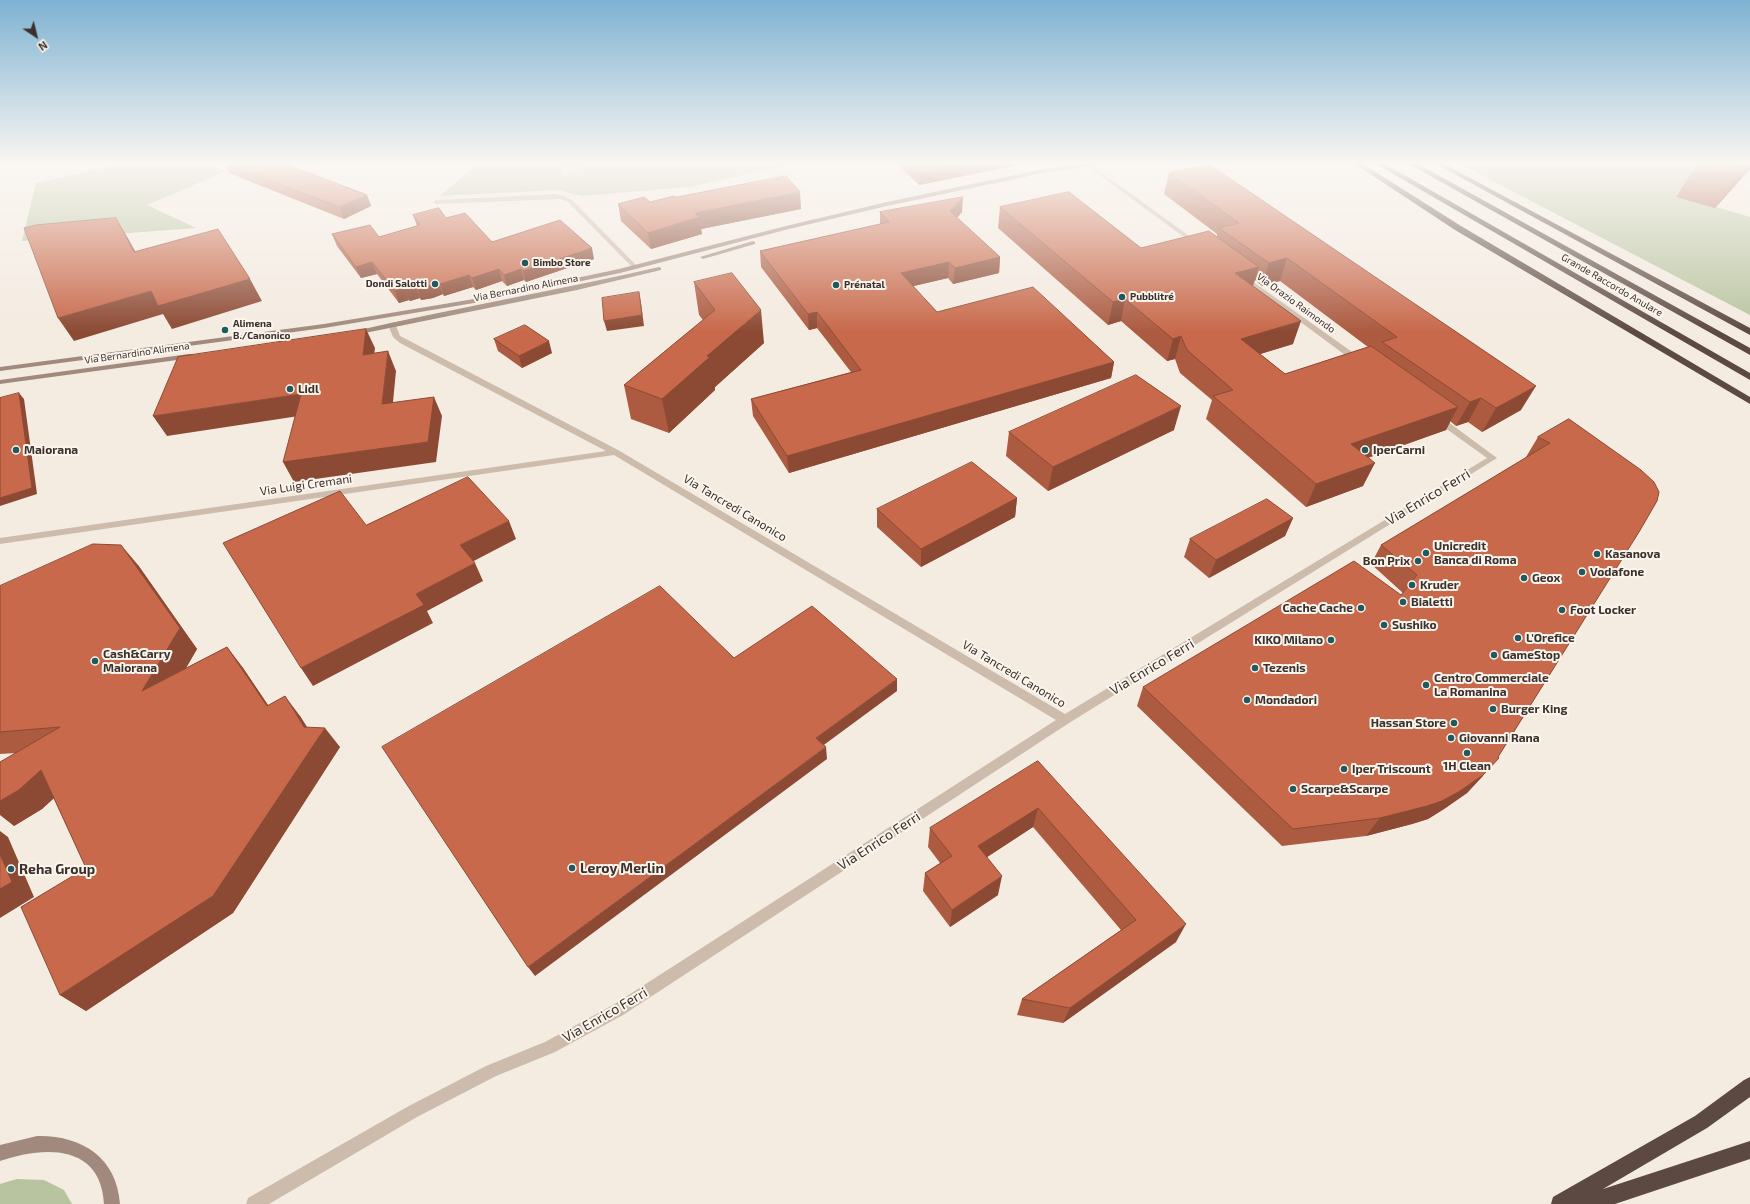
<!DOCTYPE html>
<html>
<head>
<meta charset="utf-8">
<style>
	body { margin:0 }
	#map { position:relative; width:1750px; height:1204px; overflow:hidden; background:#f4ebe1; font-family:"Exo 2",sans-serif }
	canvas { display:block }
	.north { position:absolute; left:16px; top:16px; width:40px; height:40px; -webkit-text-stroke:3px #fbf5ee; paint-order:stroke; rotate:145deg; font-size:11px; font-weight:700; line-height:16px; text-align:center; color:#3b302b }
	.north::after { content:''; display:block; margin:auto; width:14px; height:18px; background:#3b302b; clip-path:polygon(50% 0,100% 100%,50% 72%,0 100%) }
</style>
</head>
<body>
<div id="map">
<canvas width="1750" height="1204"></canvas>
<div class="north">N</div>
</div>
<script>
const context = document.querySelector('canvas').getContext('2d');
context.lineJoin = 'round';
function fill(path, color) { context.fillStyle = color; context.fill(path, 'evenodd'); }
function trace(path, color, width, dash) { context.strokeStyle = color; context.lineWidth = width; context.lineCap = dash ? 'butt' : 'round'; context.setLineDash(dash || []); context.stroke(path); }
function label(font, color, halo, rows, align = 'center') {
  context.font = font + ' "Exo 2",sans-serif'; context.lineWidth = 4; context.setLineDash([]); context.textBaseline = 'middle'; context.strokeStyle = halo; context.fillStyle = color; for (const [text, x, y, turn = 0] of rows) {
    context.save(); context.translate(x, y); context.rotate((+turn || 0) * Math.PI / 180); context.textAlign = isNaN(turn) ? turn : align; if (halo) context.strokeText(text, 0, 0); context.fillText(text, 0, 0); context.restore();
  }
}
fill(new Path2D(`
	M121,164H207L227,171L147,205L196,228L22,241L36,183Z
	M477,164H792L690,187L581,196L559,190L440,196Z
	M1460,164H1705L1676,195L1750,217V315Z
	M17,1179L44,1180L64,1190L72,1204H0V1184Z`), '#b8c4a0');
fill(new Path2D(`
	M560,164H591L564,176Z`), '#ecdcc8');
fill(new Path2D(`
	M1084,164H1090L1199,243V245H1195Z
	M555,194L564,196L572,200L638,267V269H634L568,202L560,199L436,204L433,202L436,200Z
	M1241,276H1245L1362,359V363H1356L1241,278Z
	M389,323H395L400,336L406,339L618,450L1065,714L1487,458L1434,420V416H1440L1497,458L1069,723L623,1015L555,1052L496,1076L417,1117L269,1204H246L248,1198L407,1107L486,1066L545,1042L613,1005L1056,720L614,455L0,544V538L606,451L400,343L393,337L388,325Z`), '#cdbbac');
fill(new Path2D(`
	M1082,164H1096L1093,166L1043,173L887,206L789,229L620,273L486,301L324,328L0,371V367L324,324L486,297L619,269L786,226L887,202L1043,169Z
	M753,241L755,242V244L703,259L700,257Z
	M659,267L661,268V270L577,290L355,335L351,333L355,331C456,308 558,290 659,267Z
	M189,354H192V358L0,384V380Z
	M37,1136C81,1135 117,1157 120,1204H104C101,1143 43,1146 0,1161V1145Z`), '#a18a7d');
fill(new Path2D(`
	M1355,164H1363L1461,226L1750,397V404L1455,230Z
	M1376,164H1385L1750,373V380Z
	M1409,164H1418L1750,348V355Z
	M1436,164H1444L1750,328V335Z
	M1750,1077V1097L1707,1128L1603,1189L1750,1141V1159L1615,1204H1551L1553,1197L1695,1116L1744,1080Z`), '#5c4a42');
fill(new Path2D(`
	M225,164H286L367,195L371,206L344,219L229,173Z
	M897,164H1022L919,185Z
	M1697,164H1750V169L1715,208L1676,197Z
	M1169,173L1521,410L1482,432L1468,422L1456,426L1450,421L1446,430L1368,458L1363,486L1306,507L1206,419L1212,400L1180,373L1175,359L1167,361L1121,321L1108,325L998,228L1000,207L1141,248L1217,237V234L1164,194ZM1255,280L1262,286L1280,281L1368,347L1285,374L1260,354L1293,344L1253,286Z
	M676,197L801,209L701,229L702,234L651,249L621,221L618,204L650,202Z
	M880,212H962L957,218L1000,257L999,273L953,284L948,278L913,286L937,312L1114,362L1111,378L789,473L753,416L751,399L851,372L817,328L809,330L761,267L760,251L880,224Z
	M413,215L446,218L492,242L594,259L526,282L524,280L507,286L502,281L476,290L473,287L444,296L443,294L433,298L421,300L420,298L410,301L409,300L399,303L377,274L361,278L337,246L332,234L379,237L417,226Z
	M694,282L764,343L715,387V390L669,433L631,419L624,385L703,320L699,315Z
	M494,339L552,353L522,368L498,351Z
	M1569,419L1483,776L1467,793L1444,809L1428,819L1412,824L1366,836L1282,846L1137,706L1143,687L1401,595L1403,593L1371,564L1381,545L1527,457H1526L1538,437Z
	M1174,430L1048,491L1006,456L1009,432Z
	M1017,498L1015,517L921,567L877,527V509Z
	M1293,518L1285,536L1209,578L1184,557L1190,539Z
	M138,565L197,649L186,668L227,647L243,668L268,705L300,716L307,727L340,747L233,913L86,1011L60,995L86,868L54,798L42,809L14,826L16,753L0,754V586Z
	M1038,761L1176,942L1063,1023L1017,1015L1022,999L1121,930L1033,827L987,857L998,895L950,927L923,891L925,873L940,863L928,847L930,828Z`), '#ac5a40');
fill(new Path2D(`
	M960,164H1022L919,185V172Z
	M1745,164H1750V169L1715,208Z
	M800,192L801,209L701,229L702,234L651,249L648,233L695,213Z
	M367,195L371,206L344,219L340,207Z
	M963,197L962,212L949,226L950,211Z
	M116,218L129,240L148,274L134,252Z
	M592,248L594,259L526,282L523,271Z
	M1000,257L999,273L953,284L955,268Z
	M1287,258L1280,281L1262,286L1269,263Z
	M372,262L377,274L361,278L356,267Z
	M949,262L948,278L901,289V273Z
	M1259,267L1252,288L1235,273Z
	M499,269L502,281L476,290L472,278Z
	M521,269L524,280L507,286L504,275Z
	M469,275L473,287L444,296L440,284Z
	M250,279L262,301L172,329L163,314L74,341L58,318L151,291Z
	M438,283L443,294L433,298L421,300L417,288Z
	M415,286L420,298L410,301L405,290Z
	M404,288L409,300L399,303L395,291Z
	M639,292L641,303L644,326L607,331L604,321Z
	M1125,299L1121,321L1108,325L1113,302Z
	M761,310L764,343L715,387V390L669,433L662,399L707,356Z
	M817,312V328L809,330L808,314Z
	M1301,321L1293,344L1234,362L1241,339Z
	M366,329L375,348L372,374L363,355Z
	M1181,336L1175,359L1167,361L1173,339Z
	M549,341L552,353L522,368L519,356Z
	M388,351L396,371L391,423L382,404Z
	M1114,362L1111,378L789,473L787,456Z
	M1536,386L1521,410L1482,432L1496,408Z
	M19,393L24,399L37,494L0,506V498Z
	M301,394L312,414L167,436L153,416Z
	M434,397L442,416L436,462L294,482L283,462Z
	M1481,398L1468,422L1456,426L1470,402Z
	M1181,406L1174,430L1048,491L1053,467Z
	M1458,407L1446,430L1341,467L1351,444Z
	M1375,463L1363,486L1306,507L1316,484Z
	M1017,498L1015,517L921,567V549Z
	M1293,518L1285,536L1209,578L1216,560Z
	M509,521L516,539L468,564L460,545Z
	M121,545L138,565L197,649L161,711L142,691Z
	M475,563L483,581L427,611L433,623L313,686L301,668L416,594Z
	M227,647L243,668L282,726L267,706Z
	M897,679V691L817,750L816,738Z
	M285,696L300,716L316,742L325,728L340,747L233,913L86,1011L60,995L304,727Z
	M826,747L827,759L535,976L528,967Z
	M1499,758L1467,793L1444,809L1428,819L1412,824L1366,836L1380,818Z
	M41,770L64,789L42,809L14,826L0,815V801Z
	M1038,808L1033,827L975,865L978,846Z
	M0,831L8,837L34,897L0,918Z
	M1002,876L998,895L950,927L952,910Z
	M1186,924L1176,942L1063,1023L1070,1008Z`), '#8c4a34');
const building = new Path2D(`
	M227,164H286L367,195L340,207Z
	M911,164H960L919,172Z
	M1734,164H1745L1743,166Z
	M1210,165L1536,386L1496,408L1481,398L1470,402L1382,342L1397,337L1287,258L1269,263L1219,228L1239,223L1169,173Z
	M786,176L800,192L695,213L699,217L648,233L618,204L644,197L650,202L674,196L676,197Z
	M1069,192L1141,248L1209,231L1259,267L1235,273L1301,321L1241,339L1285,374L1371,346L1458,407L1351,444L1375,463L1316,484L1213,396L1233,390L1187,350L1181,336L1173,339L1125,299L1113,302L1000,207Z
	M963,197L950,211L1000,257L955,268L949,262L901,273L937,312L1033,287L1114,362L787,456L751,399L861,370L817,312L808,314L760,251L889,222L880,212Z
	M439,208L446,218L465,213L492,242L560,220L592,248L523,271L521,269L504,275L499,269L472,278L469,275L440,284L438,283L428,286L417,288L415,286L405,290L404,288L395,291L372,262L356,267L332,234L370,225L379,237L420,225L413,215Z
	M116,218L134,252L218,229L250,279L158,306L151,291L58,318L24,228L36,225Z
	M732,273L761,310L707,356L710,357L662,399L624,385L715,310L694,282Z
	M639,292L642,315L604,321L602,298Z
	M525,325L549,341L519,356L494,339Z
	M366,329L363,355L388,351L382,404L434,397L428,442L283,462L301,394L153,416L178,357Z
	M1136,375L1181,406L1053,467L1009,432Z
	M19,393L32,488L0,498V398Z
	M1569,419L1641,470L1654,482L1659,492L1657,501L1639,532L1498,757L1499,758L1483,775L1460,791L1442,801L1427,806L1380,818L1293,829L1143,687L1354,561L1401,595L1417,575L1381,545L1550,443L1538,437Z
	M972,462L1017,498L921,549L877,509Z
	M468,477L509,521L460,545L475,563L416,594L424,605L301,668L223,543L340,491L366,525Z
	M1267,499L1293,518L1216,560L1190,539Z
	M93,544L121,545L180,628L142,691L227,647L267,706L285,696L304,727L325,728L213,896L60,995L21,907L86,868L41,770L19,790L0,801V762L60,727L0,732V586Z
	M660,586L734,658L812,606L897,679L816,738L826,747L528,967L382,747Z
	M1038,761L1186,924L1070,1008L1022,999L1136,920L1038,808L978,846L1002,876L952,910L925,873L952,856L930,828Z
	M0,854L12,882L0,889Z`);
fill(building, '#c8694b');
trace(building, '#8c4a34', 1);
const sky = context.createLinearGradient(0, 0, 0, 332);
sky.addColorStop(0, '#7eb2d2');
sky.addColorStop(0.49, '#faf6f2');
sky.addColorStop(1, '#faf6f200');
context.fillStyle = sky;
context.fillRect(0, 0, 1750, 332);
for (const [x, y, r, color] of [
	[525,263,4,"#1f5a5e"],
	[435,284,4,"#1f5a5e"],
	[836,285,4,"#1f5a5e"],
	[1122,297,4,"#1f5a5e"],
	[225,330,4,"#1f5a5e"],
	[290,389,4,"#1f5a5e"],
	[16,450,4,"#1f5a5e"],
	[1365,450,4,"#1f5a5e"],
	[1426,553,4,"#1f5a5e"],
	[1597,554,4,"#1f5a5e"],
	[1418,561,4,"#1f5a5e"],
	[1582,572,4,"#1f5a5e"],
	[1524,578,4,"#1f5a5e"],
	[1412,585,4,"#1f5a5e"],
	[1403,602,4,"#1f5a5e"],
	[1361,608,4,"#1f5a5e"],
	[1562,610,4,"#1f5a5e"],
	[1384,625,4,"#1f5a5e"],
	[1518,638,4,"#1f5a5e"],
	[1331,640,4,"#1f5a5e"],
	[1494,655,4,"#1f5a5e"],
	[95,661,4,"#1f5a5e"],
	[1255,668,4,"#1f5a5e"],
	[1426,685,4,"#1f5a5e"],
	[1247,700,4,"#1f5a5e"],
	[1493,709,4,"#1f5a5e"],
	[1454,723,4,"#1f5a5e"],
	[1451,738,4,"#1f5a5e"],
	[1467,753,4,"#1f5a5e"],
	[1344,769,4,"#1f5a5e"],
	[1293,789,4,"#1f5a5e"],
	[572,868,4,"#1f5a5e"],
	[11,869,4,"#1f5a5e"]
]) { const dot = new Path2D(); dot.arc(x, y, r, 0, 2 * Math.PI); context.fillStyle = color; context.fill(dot); trace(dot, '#fbf5ee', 1.5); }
label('bold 10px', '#3b302b', '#fbf5ee', [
	["Bimbo Store",533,263],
	["Dondi Salotti",427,284,"right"],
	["Prénatal",844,285],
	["Pubblitré",1130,297],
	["Alimena",233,324],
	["B./Canonico",233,336]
], 'left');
label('10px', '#3b302b', '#fbf5ee', [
	["Grande Raccordo Anulare",1612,285,30],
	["Via Bernardino Alimena",526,288,-11],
	["Via Orazio Raimondo",1296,303,36],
	["Via Bernardino Alimena",137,353,-8]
]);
label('bold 12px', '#3b302b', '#fbf5ee', [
	["Lidl",298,389],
	["Maiorana",24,450],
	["IperCarni",1373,450],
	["Unicredit",1434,546],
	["Banca di Roma",1434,560],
	["Kasanova",1605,554],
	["Bon Prix",1410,561,"right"],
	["Vodafone",1590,572],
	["Geox",1532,578],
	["Kruder",1420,585],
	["Bialetti",1411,602],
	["Cache Cache",1353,608,"right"],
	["Foot Locker",1570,610],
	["Sushiko",1392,625],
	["L'Orefice",1526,638],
	["KIKO Milano",1323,640,"right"],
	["Cash&Carry",103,654],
	["Maiorana",103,668],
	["GameStop",1502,655],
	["Tezenis",1263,668],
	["Centro Commerciale",1434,678],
	["La Romanina",1434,692],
	["Mondadori",1255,700],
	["Burger King",1501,709],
	["Hassan Store",1446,723,"right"],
	["Giovanni Rana",1459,738],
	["1H Clean",1467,766,"center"],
	["Iper Triscount",1352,769],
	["Scarpe&Scarpe",1301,789]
], 'left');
label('12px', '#3b302b', '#fbf5ee', [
	["Via Luigi Cremani",306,485,-8],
	["Via Tancredi Canonico",735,508,31],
	["Via Tancredi Canonico",1014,674,31]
]);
label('14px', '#3b302b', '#fbf5ee', [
	["Via Enrico Ferri",1428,497,-31],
	["Via Enrico Ferri",1152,667,-31],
	["Via Enrico Ferri",879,841,-33],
	["Via Enrico Ferri",605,1015,-30]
]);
label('bold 14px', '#3b302b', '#fbf5ee', [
	["Leroy Merlin",580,868],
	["Reha Group",19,869]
], 'left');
</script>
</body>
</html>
